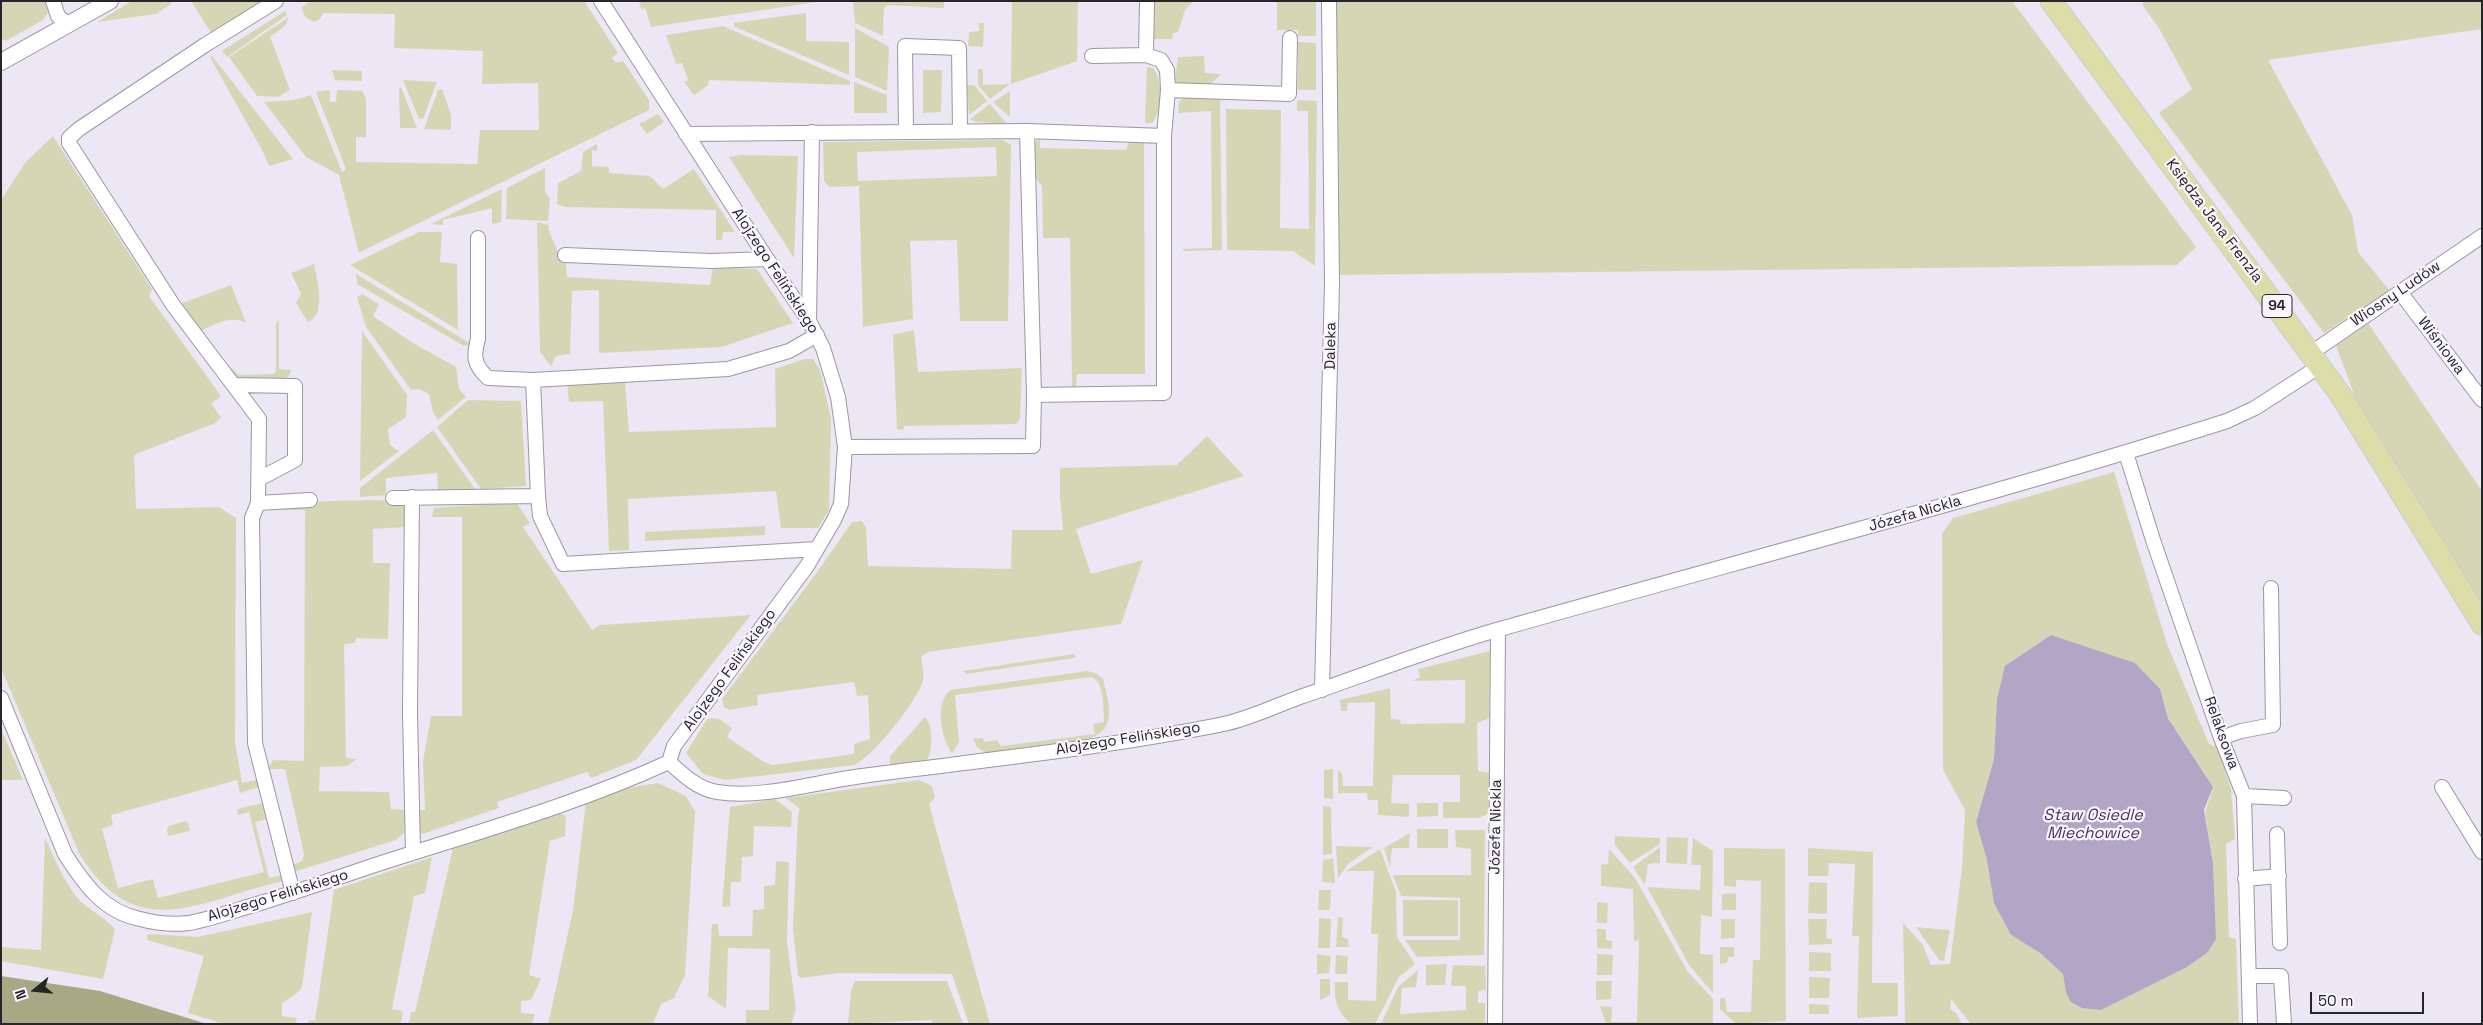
<!DOCTYPE html>
<html>
<head>
<meta charset="utf-8">
<style>
	body { margin:0 }
	#map { position:relative; width:2483px; height:1025px; overflow:hidden; background:#ebe7f4; font-family:"Space Grotesk",sans-serif }
	canvas { display:block }
	.frame { position:absolute; inset:0; border:2px solid #262529; pointer-events:none }
	.north { position:absolute; left:10px; top:965px; width:50px; height:50px; -webkit-text-stroke:4px #f8f5fd; paint-order:stroke; rotate:253deg; font-size:14px; font-weight:700; line-height:20px; text-align:center; color:#262529 }
	.north::after { content:''; display:block; margin:auto; width:18px; height:22px; background:#262529; clip-path:polygon(50% 0,100% 100%,50% 72%,0 100%) }
	.scale { position:absolute; left:2310px; top:992px; width:114px; height:22px; box-sizing:border-box; border:2px solid #262529; border-top:0; padding-left:6px; font-size:15px; line-height:18px; white-space:nowrap; color:#262529; -webkit-text-stroke:4px #f8f5fd; paint-order:stroke }
</style>
</head>
<body>
<div id="map">
<canvas width="2483" height="1025"></canvas>
<div class="frame"></div>
<div class="north">N</div>
<div class="scale">50 m</div>
</div>
<script>
const context = document.querySelector('canvas').getContext('2d');
context.lineJoin = 'round';
function fill(path, color) { context.fillStyle = color; context.fill(path, 'evenodd'); }
function trace(path, color, width, dash) { context.strokeStyle = color; context.lineWidth = width; context.lineCap = dash ? 'butt' : 'round'; context.setLineDash(dash || []); context.stroke(path); }
function label(font, color, halo, rows, align = 'center') {
  context.font = font + ' "Space Grotesk",sans-serif'; context.lineWidth = 4.5; context.setLineDash([]); context.textBaseline = 'middle'; context.strokeStyle = halo; context.fillStyle = color; for (const [text, x, y, turn = 0] of rows) {
    context.save(); context.translate(x, y); context.rotate((+turn || 0) * Math.PI / 180); context.textAlign = isNaN(turn) ? turn : align; if (halo) context.strokeText(text, 0, 0); context.fillText(text, 0, 0); context.restore();
  }
}
fill(new Path2D(`
	M1,1H47L50,9L43,20L6,41L1,38Z
	M132,1H172L171,4L156,14L97,22Z
	M191,1H263L212,34Z
	M311,1H584L618,53L612,58L616,63L623,61L649,100V110L360,252L357,250L362,247L358,249L339,175L306,157L264,102L294,100L311,95L342,172L346,169L316,92L330,90V102H336L337,90L362,91L366,99V137H356V162L477,164L480,130H539L538,83L482,84L483,51L394,48L395,14L323,13L320,19L315,22C308,20 302,15 302,7Z
	M639,1H823L651,27L645,8L641,9Z
	M856,1H944V8L888,5L884,8L883,36L855,23L853,3Z
	M1012,1H1078L1077,61L1011,84Z
	M1153,1H1194L1185,10L1178,32L1173,33L1172,39H1152Z
	M1277,1H1316V36H1298V30H1277Z
	M1336,1H2012L2196,247L2177,265L1339,275Z
	M2143,1H2482V29L2268,60L2352,215L2358,252L2390,291L2324,333L2159,113L2192,89L2160,30L2143,6Z
	M285,11L287,15L227,57L222,51Z
	M806,13V41L849,42V75L735,27L733,23Z
	M289,17L285,26L270,37L290,90L278,97L257,96L229,57Z
	M979,23H984L983,47L968,46L969,32L979,31Z
	M723,26L850,81V85L709,80L708,85L694,95L684,82L688,80L682,63L676,64L666,35Z
	M855,28L889,47L887,91L855,77Z
	M1298,42L1316,43V90H1298Z
	M212,56L293,159L269,166L263,152L210,57Z
	M1204,56L1205,73L1221,74L1208,87L1181,86L1175,80L1178,57Z
	M1147,67L1153,68C1163,80 1163,111 1152,123H1145Z
	M978,69H983V85L1010,84L990,99L978,85Z
	M332,70L362,71V81L335,80Z
	M923,70H942L941,112L923,113Z
	M403,80L437,82L423,119H419Z
	M854,82L887,95V113H854Z
	M967,85H974L987,101L969,115Z
	M401,87L417,128H400L399,89Z
	M442,89L451,115V130L424,129L438,90Z
	M1010,91V117L993,102Z
	M1183,98H1220L1222,250L1184,251L1182,249L1212,248L1211,111L1178,113L1179,102Z
	M1297,100L1317,101L1315,266L1293,251L1227,250L1226,109L1281,110L1280,228L1309,229L1308,111H1297Z
	M990,104L1007,124L976,122L970,119Z
	M658,114L664,122L647,134L639,124Z
	M53,136L152,289L149,296L221,396L211,404L221,417L215,423L134,455L136,509L219,507L236,518L235,742L242,783L257,780L259,787L240,793L237,780L111,815L113,825L102,829L118,888L153,879L158,898L264,872L249,812L238,815L237,809L263,803L267,819L255,822L269,878L282,875L283,881C200,900 136,947 79,853L1,668V200L25,163Z
	M1040,139V148L1127,150L1128,141L1144,142L1145,374H1077L1076,387L1072,386L1070,238H1043L1042,186L1031,172L1032,145Z
	M1003,140L1011,145L1008,321H960L957,240L910,241L913,319L863,327L859,186L829,187L824,181L823,142ZM996,147L997,176L858,181L857,152Z
	M597,144V151L592,150V166L609,167V173L650,176L663,189L694,169L735,232H723L722,240H716V210L565,207L557,204L558,183L581,171L583,152Z
	M741,155L798,156L794,258L729,157Z
	M545,168V192L550,199L548,221L506,219L507,188Z
	M502,189L501,222L492,224V208L443,220V225L431,224Z
	M537,222L548,225C549,236 556,243 558,254L565,255L567,277L710,285L713,267L757,269L793,323L722,347L599,353V290L572,291L570,354L556,356L551,366L540,352Z
	M419,232H442L440,262L457,264L458,330L350,265Z
	M314,264C317,280 327,315 308,322L296,303L301,294L291,273Z
	M356,274L471,344L464,346L357,284Z
	M231,285L246,323C231,315 215,324 201,331L180,304Z
	M362,294L379,304L373,316L413,343L456,367L459,389L466,397L438,420L433,412L429,394L419,389L411,390L366,327L357,297Z
	M279,321V369L291,370L290,375L283,380L234,377L226,368L230,367L239,375L273,374L276,371V323Z
	M2368,323L2482,491V605L2361,413L2336,346Z
	M914,330L918,372L1022,368L1020,419L1016,424L904,426V429L897,430L893,335Z
	M362,331L407,395L406,417L388,429L390,445L399,451L360,481Z
	M804,359H813L820,370L831,419L829,510L818,528H781L776,491L628,499L629,550L609,551L603,401L569,402L567,382L625,381L629,432L776,427L775,369Z
	M468,400L521,401L526,486L481,489L437,427Z
	M433,430L475,489L438,491L437,473L386,478V495L360,497V488Z
	M1207,436L1244,476L1076,529L1091,574L1143,560L1121,624L928,652L921,657C922,665 925,674 923,681C916,702 874,756 854,765L725,780L703,774L686,753L707,719C718,716 724,722 732,728L727,737L764,762L773,765L854,754V744L870,739L868,695L857,696L854,682L757,695L758,705L729,710L724,707L722,699L818,571L852,522L862,521L866,528L868,566L1011,569L1012,530H1063L1060,496V468L1177,465Z
	M2114,472L2167,644L2209,744L2218,747L2231,789L2235,839L2226,844L2229,937L2236,939L2239,1024H1971L1951,999L1950,1009L1956,1013L1962,1024H1905L1903,923L1923,945L1931,965L1950,964L1962,868L1965,810L1943,770L1942,534L1953,518ZM2160,689L2168,717L2213,787L2205,813L2213,863L2214,890L2207,953L2187,967L2101,1010L2066,993L2063,974L2040,953L2011,935L1976,822L1994,759L1997,699Z
	M405,500V527L373,529V563H390L388,639L356,638L355,643L344,644L346,758L356,759L348,766L320,767L319,791L389,792L391,809L405,810L404,833L396,840L294,872L292,865L302,861L304,854L285,769H268L273,760L304,761L305,510H273C292,498 377,501 405,500Z
	M516,502L530,523L523,527L592,630L600,625L751,615L636,760L591,778L587,772L497,802L499,808L422,834L419,828V810H425L423,761L431,716H462V517H432L434,508Z
	M765,526V535L645,541V532Z
	M1490,651L1489,718L1477,723L1478,771L1490,773L1488,814L1479,818H1443V802H1460V775H1393L1391,803L1409,804V817L1378,815V800H1368L1367,793H1338V769L1342,774L1343,786H1373L1375,702L1348,703L1347,711H1341L1340,700L1390,688L1391,719L1400,720L1401,724L1465,723V680L1412,681L1420,677L1418,669Z
	M1074,654L1076,656L1074,658L966,674L963,671Z
	M1088,671L1097,674L1103,679C1109,705 1119,731 1085,740L985,753L977,747L973,739L983,738L984,742L997,740L1001,746L1095,734L1093,724L1104,722C1103,709 1105,681 1091,677L955,695L959,742L952,753C941,739 934,701 951,690Z
	M925,717C933,724 933,751 927,760L891,765L889,761L891,755Z
	M1,729L23,780H1Z
	M1333,769V799L1324,798V770Z
	M919,780L932,786L935,798L929,804L990,1024H969L952,974L839,973L801,978L798,976L793,929L798,815L800,809L786,798Z
	M658,783L686,796L695,812L685,975L674,998L661,1004L653,1024H548L573,910L586,801L621,789Z
	M775,799L792,812L791,827L754,826L753,856L742,857L741,882H731L730,906L722,907L730,807Z
	M1417,803H1438V816L1417,817Z
	M1323,806L1331,807L1332,854L1323,855Z
	M555,811L566,816L565,836L550,841L529,975L541,979L531,1000L521,1001V1013L535,1014L532,1024H409L411,1012H415L453,848Z
	M185,821L188,823L190,831L168,836L167,829L169,826Z
	M1417,829H1448V848H1417Z
	M1455,830H1485L1484,955L1417,957L1405,940H1460V898L1401,896L1393,875H1471V849L1456,847Z
	M1410,833L1409,848H1392L1390,867L1384,848Z
	M1615,836L1660,838V844L1630,863L1615,845Z
	M1667,837L1688,838L1687,864L1666,863Z
	M45,838C55,859 65,885 81,902C92,912 105,917 115,929L103,979L1,961V947L41,950Z
	M1693,838L1713,851L1712,917L1701,915L1700,954L1713,955V993L1689,965L1647,887L1700,890L1701,865H1691Z
	M1336,846L1373,847L1349,863L1338,878Z
	M1660,847V863L1648,864L1645,885L1633,867Z
	M1724,848L1785,849L1786,1021L1736,1024L1720,1009V998H1725L1727,1012H1751L1753,960H1760L1761,881L1736,880V887L1724,886Z
	M1808,848L1873,852L1872,983H1898V1016L1857,1018L1859,936H1852L1855,864L1829,863L1828,876H1808Z
	M1380,849L1396,892L1397,937L1415,964L1399,977L1375,1024H1351C1337,1011 1334,1001 1335,982H1348V1000L1376,1001L1378,934H1371L1374,871H1346Z
	M1609,849L1635,878L1688,972L1713,999V1024H1606L1600,1006L1612,1007L1611,1022H1637L1639,940L1634,941L1633,889L1601,886V865L1608,864Z
	M432,857L425,893L414,896L392,1009L403,1011L401,1024H308L309,1020L315,1021L334,890Z
	M1333,858L1335,883L1322,882L1323,860Z
	M776,861L789,862L787,942L796,1009L791,1024H746V1010H769L770,949L728,948L726,1009L708,996L712,924H718L719,936H752L753,910L764,909V886L775,885Z
	M1809,882L1827,883V914L1808,913Z
	M1319,890H1331L1330,910H1318Z
	M1736,893V910H1722V894Z
	M1403,900H1458V936H1403Z
	M1597,902L1608,903L1607,923H1597Z
	M312,912L302,987L296,994L282,1003V1016L297,1018L295,1024H224L188,1013L204,956L147,940L148,934L198,937Z
	M1338,917L1343,918L1342,937L1348,939L1349,947H1336Z
	M1319,918L1331,919L1330,948H1318Z
	M1721,919H1735V938L1721,939Z
	M1808,919H1827L1826,938L1832,939V944L1809,945Z
	M1916,927L1950,930L1944,961L1939,960Z
	M1597,929H1606V940L1612,941V949L1597,948Z
	M1720,947H1734V957H1728L1727,963L1720,964Z
	M1809,952L1831,953V971H1809Z
	M1317,954L1331,956L1329,973L1317,974Z
	M1597,954L1613,955L1612,975H1597Z
	M1336,955L1348,956L1347,974H1335Z
	M1447,964L1445,985H1426V965Z
	M1453,965L1485,966L1486,990L1478,991V1003H1485V1024H1381L1398,987L1418,970L1416,987L1402,988L1400,1014L1466,1010V986H1451Z
	M1809,977L1830,978L1829,998H1809Z
	M1320,979H1330V995L1320,1000Z
	M855,981H947L963,1024H932V1020L848,1024L851,991Z
	M1596,981H1612L1611,999L1596,1000Z
	M1809,1004L1829,1005V1014H1809Z`), '#d5d7b4');
fill(new Path2D(`
	M1,976L100,991L207,1024H1Z`), '#a7a884');
fill(new Path2D(`
	M2051,635L2135,663L2160,689L2168,718L2213,787L2204,810L2213,863L2216,939L2207,953L2187,967L2101,1010L2082,1008L2071,1002L2066,993L2063,974L2040,953L2011,935L1994,903L1987,860L1976,822L1994,759L1997,699L2005,666Z`), '#b2a6c7');
const minor = new Path2D(`
	M53,1L58,16L68,25
	M276,1L205,45L79,129L69,138V143L173,305L259,419L258,503L252,518L255,743L293,893
	M601,1L767,259L809,321L823,348L838,397L845,447L841,504L834,520L807,566L674,746L669,762
	M1146,55L1147,1
	M1092,56L1146,55L1161,60L1167,70L1168,90
	M1027,131L1164,136V393L1034,395
	M906,132L905,46L959,48L960,131
	M686,134L1027,131L1034,395L1033,446L845,447
	M1164,136L1168,90L1289,94L1290,38
	M478,238V339C473,357 474,365 488,378L533,380
	M565,255L711,261L767,259
	M2400,292L2482,400
	M809,321L812,132
	M2311,353L2482,236
	M233,385L295,386V460L259,479
	M2126,453L2153,540L2221,738L2244,796L2250,1024
	M538,496L533,380L728,369L789,351L817,335
	M412,497L410,713L413,853
	M393,498L538,496L540,516L563,564L817,549
	M258,503L310,500
	M1322,690L1332,283L1329,1
	M1,698L65,854C84,884 104,912 140,919C155,923 173,925 189,923C211,919 233,911 254,905C293,893 331,880 369,867C470,834 573,806 669,762
	M2221,738L2241,731L2273,725L2271,588
	M669,762C683,775 698,789 717,792C764,799 815,782 862,776C982,760 1105,748 1224,724C1251,718 1275,706 1300,697C1367,674 1433,648 1500,629C1743,560 1987,497 2227,421L2255,408L2320,366
	M2442,787L2482,852
	M2244,796L2284,798
	M2277,834L2280,943
	M2245,879L2279,876
	M2249,976H2281L2284,1024
	M1495,1024L1498,630`);
const tertiary = new Path2D(`
	M1,62L110,1`);
const primary = new Path2D(`
	M2051,1L2340,394L2482,624`);
trace(minor, '#9b96a3', 16);
trace(tertiary, '#9b96a3', 18);
trace(primary, '#cbcbcc', 23);
trace(minor, '#fff', 14);
trace(tertiary, '#fff', 16);
trace(primary, '#dda', 21);
for (const [x, y, w] of [
	[2277,306,30]
]) { const box = new Path2D(); box.roundRect(x - w / 2, y - 11.5, w, 23, 4); context.fillStyle = '#f8f5fd'; context.fill(box); trace(box, '#262529', 1); }
label('bold 14px', '#262529', null, [
	["94",2277,306]
]);
label('15px', '#262529', '#f8f5fd', [
	["Księdza Jana Frenzla",2214,221,53],
	["Alojzego Felińskiego",775,271,57],
	["Wiosny Ludów",2396,294,-34],
	["Daleka",1331,346,-89],
	["Wiśniowa",2441,346,53],
	["Józefa Nickla",1915,514,-16],
	["Alojzego Felińskiego",730,670,-54],
	["Relaksowa",2221,733,70],
	["Alojzego Felińskiego",1128,739,-9],
	["Józefa Nickla",1496,827,-89],
	["Alojzego Felińskiego",278,896,-17]
]);
label('italic 16px', '#463360', '#f8f5fd', [
	["Staw Osiedle",2093,816],
	["Miechowice",2093,834]
]);
</script>
</body>
</html>
